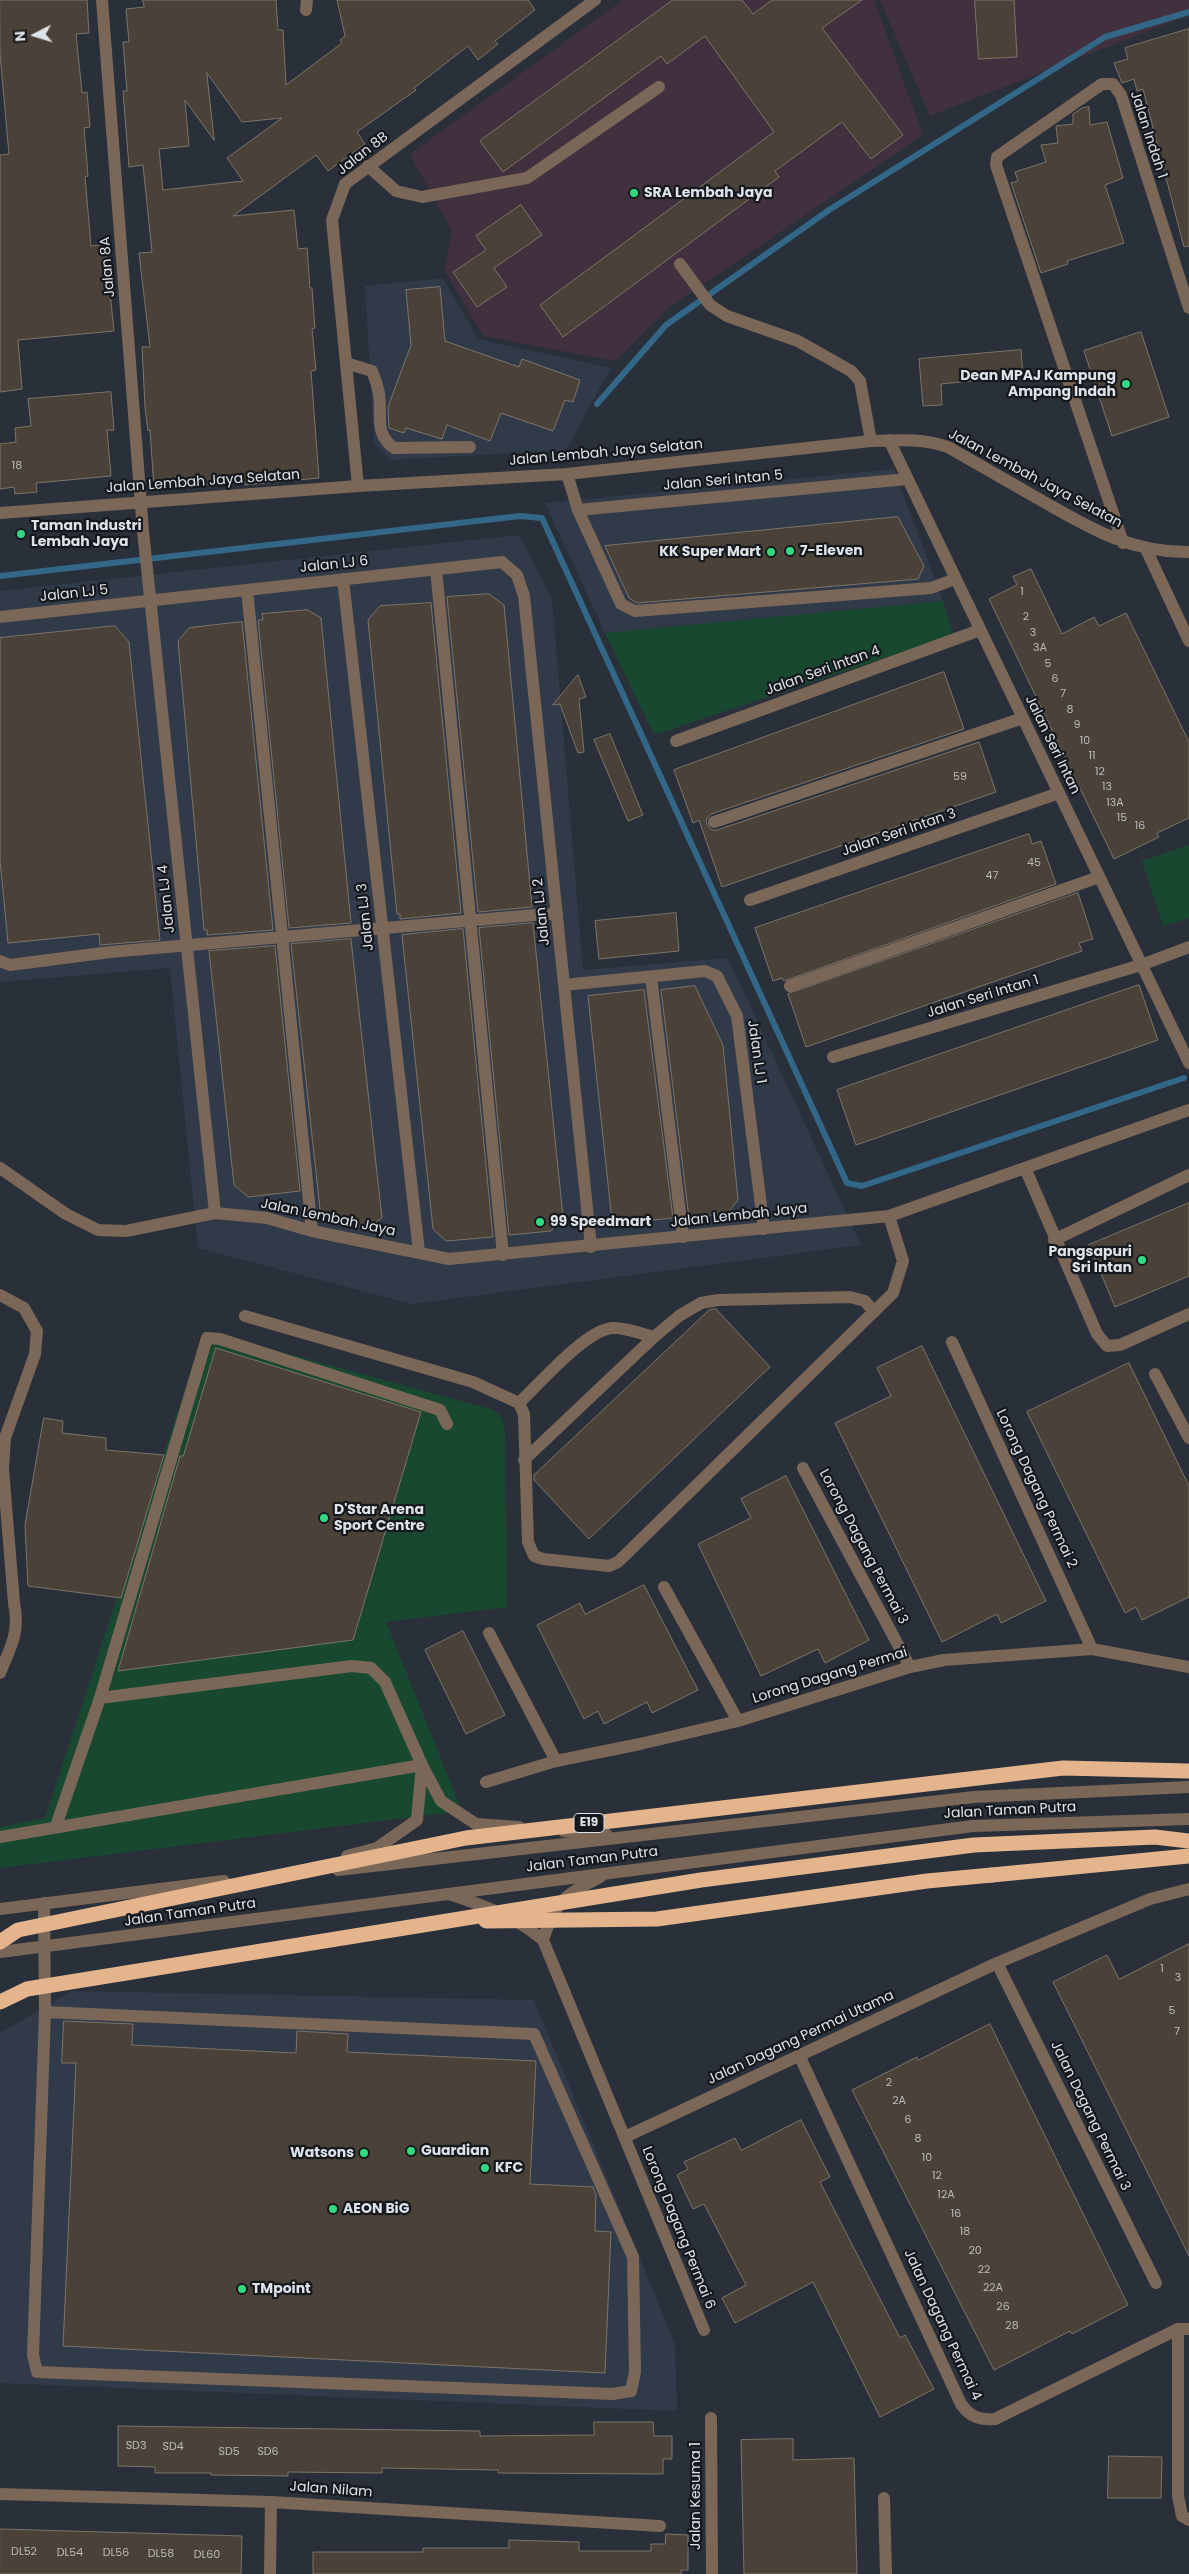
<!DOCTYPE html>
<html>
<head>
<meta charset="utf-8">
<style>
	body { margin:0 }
	#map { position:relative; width:1189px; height:2574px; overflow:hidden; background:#29303a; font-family:Poppins,sans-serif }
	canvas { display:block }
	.north { position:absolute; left:10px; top:10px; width:50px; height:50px; -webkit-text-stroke:4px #15181c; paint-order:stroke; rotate:265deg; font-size:14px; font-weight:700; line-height:20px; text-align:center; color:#dee3e9 }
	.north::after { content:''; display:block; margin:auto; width:18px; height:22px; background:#dee3e9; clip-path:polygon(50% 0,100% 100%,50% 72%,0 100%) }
</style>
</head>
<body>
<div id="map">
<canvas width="1189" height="2574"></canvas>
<div class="north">N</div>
</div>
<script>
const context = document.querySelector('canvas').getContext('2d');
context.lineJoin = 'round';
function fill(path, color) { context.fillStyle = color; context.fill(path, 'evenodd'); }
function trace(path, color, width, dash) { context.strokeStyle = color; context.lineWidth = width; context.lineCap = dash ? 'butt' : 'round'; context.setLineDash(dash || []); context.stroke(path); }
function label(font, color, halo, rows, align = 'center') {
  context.font = font + ' Poppins,sans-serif'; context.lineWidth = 4.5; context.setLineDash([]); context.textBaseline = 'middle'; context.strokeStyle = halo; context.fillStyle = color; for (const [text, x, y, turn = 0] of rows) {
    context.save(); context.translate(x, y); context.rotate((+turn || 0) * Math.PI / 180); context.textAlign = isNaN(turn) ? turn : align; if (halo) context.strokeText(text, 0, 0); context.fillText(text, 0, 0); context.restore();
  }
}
fill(new Path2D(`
	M443,278L478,339L611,368L566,450L391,460L374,444L365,286Z
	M894,469L943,601L605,633L545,503Z
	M519,535L552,598L583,970L728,958L861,1245L412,1304L198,1248L170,968L0,982V591Z
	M72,1991L534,2000L675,2344L677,2411L0,2383V2033Z`), '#303a49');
fill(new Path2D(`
	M623,0H874L923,135L670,307L615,361L483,336L445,271L452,231L410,154Z
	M880,0H1189V15L930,116Z`), '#41313e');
fill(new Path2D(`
	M943,601L953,635L654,735L605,633Z
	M1189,845V918L1163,926L1142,861Z
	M204,1331L487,1408C499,1412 502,1417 505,1429L507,1607L386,1622L462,1811L0,1868V1827L45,1818Z`), '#184930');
trace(new Path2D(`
	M597,404L666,325L829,210L1105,37L1189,12
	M0,576L520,516L542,518L847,1183L862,1186L1184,1078`), '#326787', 6);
const building = new Path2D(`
	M0,0H87L89,33L76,34L82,93L87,92L90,127L84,128L88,176L85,177L91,246L105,244L114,331L18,340L22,389L0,392V155L9,154L0,54Z
	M143,0H276L278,30H283L286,85L342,43L340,40L345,36L337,0H528L535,10L495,41L498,44L478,60L468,46L414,88L416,90L357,132L365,144L328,171L316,155L233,216L294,210L298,249L307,248L310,288H312L315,328L312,329L316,370L311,371L319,478L245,485V482L154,488L150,430L148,431L145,407L142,347H150L139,253L152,252L143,165L129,167L123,91H127L123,42H129L126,9L144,7ZM207,73L242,122L282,118L227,158L243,181L163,190L159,149L189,146L185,100L214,140Z
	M673,0H742L753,14L772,0H862L822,28L903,135L871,159L842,122L775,171L779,177L563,337L540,305L774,132L705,36L667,64L661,56L503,172L480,141Z
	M975,0H1014L1017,57L979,59Z
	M1189,29V246L1184,247L1143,89L1137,91L1134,79L1122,83L1114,63L1128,59L1125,48Z
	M1089,107L1090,125L1107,122L1123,178L1105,185L1124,243L1067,261L1068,264L1041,273L1011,183L1018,181L1015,172L1046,162L1041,145L1058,143L1056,126L1073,124V114L1082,108Z
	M521,205L542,235L494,268L507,287L477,307L453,272L486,250L476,236Z
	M440,287L445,341L519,367L522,359L580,380L573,402L565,400L553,431L501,413L490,441L447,425L442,439L406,428L404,433L389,428L388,407L411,345L406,290Z
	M1141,332L1169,417L1112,436L1084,351Z
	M1021,350L1023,376L941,384L942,405L923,406L919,359Z
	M111,392L114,430H107L111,476L36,483L37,492L15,494L14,487L0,489V444L16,442L15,428L31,426L28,399Z
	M898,517L924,566L918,579L637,603L629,598L605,546Z
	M1031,569L1062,634L1094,617L1099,626L1126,613L1189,742V818L1157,833L1159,837L1114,859L989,599L1017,585L1013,577Z
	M489,594L504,605L532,907L478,912L447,597Z
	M431,603L461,913L400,919V914H397L368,620L380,606Z
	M308,610L321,618L351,923L289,928L258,620H263L262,614Z
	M242,622L273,930L207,935V930H204L178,641L189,628Z
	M115,626L129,642L160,940L100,945L99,934L8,943L0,860V638Z
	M944,672L964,729L711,814L706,820L707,825L712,830H717L979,742L996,792L722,887L699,820L693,823L674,770Z
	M578,675L586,697L579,699L584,752L578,753L560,704L553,705Z
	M610,734L643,815L628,821L594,740Z
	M1029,834L1032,844L1041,841L1056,884L784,981L782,978L773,981L755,928Z
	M1078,893L1093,939L1079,943L1082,951L806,1047L788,994Z
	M676,913L679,951L599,959L595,921Z
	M533,923L563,1217L551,1231L509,1235L479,928Z
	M463,929L493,1237L446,1241L433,1229L402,935Z
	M351,939L382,1218L367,1228L321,1218L291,944Z
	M275,946L300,1191L248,1197L234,1185L209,951Z
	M1139,985L1158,1040L856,1145L837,1090Z
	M695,986L723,1045L738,1200L727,1214L689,1218L661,990Z
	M644,990L673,1218L625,1223L611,1212L588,996Z
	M1189,1203V1276L1115,1307L1089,1245Z
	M716,1309L770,1367L589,1539L534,1480V1475L709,1310Z
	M922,1346L1046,1601L1001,1623L997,1614L942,1642L835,1423L891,1396L877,1368Z
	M216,1348L421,1412L353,1640L118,1671L180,1456H183Z
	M1129,1363L1189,1486V1597L1142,1620L1136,1607L1125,1613L1027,1412Z
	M44,1418L63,1421L62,1433L106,1438V1450L164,1455L121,1598L28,1586L25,1525Z
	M786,1476L869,1640L825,1663L818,1649L761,1676L698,1544L751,1518L741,1499Z
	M644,1585L698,1690L652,1713L647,1702L604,1724L598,1711L584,1719L537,1625L580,1603L585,1614Z
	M463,1631L505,1715L466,1734L425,1650Z
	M1189,1944V2256L1053,1982L1107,1955L1119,1979Z
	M64,2021L133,2024L132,2045L296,2053L297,2031L348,2034L347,2052L536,2061L530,2184L593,2187L596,2195L595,2231L611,2232L605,2373L63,2346L76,2063H62Z
	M990,2024L1128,2305L1072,2334L1070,2331L994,2370L852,2090L917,2057L918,2060Z
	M801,2120L830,2177L820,2182L900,2338L905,2335L934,2389L880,2417L813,2282L735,2323L722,2298L746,2285L704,2204L693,2209L677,2175L688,2169L684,2162L735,2138L741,2150Z
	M594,2422H653L654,2436H672V2459H663V2474L498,2473V2470L382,2468V2473L288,2472V2476L211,2475V2473H155V2467L118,2466V2426L480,2431V2436L594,2435Z
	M793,2439V2460L854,2458L857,2574H744L741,2440Z
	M1109,2456L1162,2457L1161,2498H1108Z
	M0,2529L242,2536L241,2574H0Z
	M666,2534L688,2535V2570H681V2574H313V2552H423V2548H509V2540L579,2542V2551H651V2544H665Z`);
fill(building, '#4a4238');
trace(building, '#7d7469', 1);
trace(new Path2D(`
	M102,0L143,531L215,1213
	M306,10L307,0
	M368,166L396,191L422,197L527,178L659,87
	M680,264L710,305L727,316L798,341L851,371L860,381L871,441
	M346,363L372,371C375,379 378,386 379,394C382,415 374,434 394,448L470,447
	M889,440L1189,1063
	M567,474L578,510L907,479
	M358,486L332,220L345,184L595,0
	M578,510L621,604L635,611L931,588L955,579
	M0,513L358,486L567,474L871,441C898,440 922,438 948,447C978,464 1007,481 1037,498C1088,527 1129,553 1189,552
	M1123,543L996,165L997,157L1102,84H1113L1121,95L1189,308
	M1146,549L1189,641
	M436,569L503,1255
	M343,579L419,1252
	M247,590L312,1231
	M0,617L502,562L517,575L524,596L591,1247
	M676,741L980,630
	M714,822L1023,718
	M750,900L1059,793
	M0,961L10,965L110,952L557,913
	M651,977L683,1237
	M564,985L705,971L717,976L737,1016L764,1229
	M790,986L1099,877
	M833,1057L1141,965L1189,947
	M0,1168L66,1214L98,1230L126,1231L215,1213L267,1218L312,1231L449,1259L889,1216L1189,1110
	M1025,1168L1097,1334L1107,1346L1120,1345L1189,1314
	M1054,1240L1189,1175
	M0,1295L24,1308L37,1331L35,1354L5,1438L3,1469L14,1603C20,1633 11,1646 0,1673
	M245,1316L473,1382L519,1403L524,1414L528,1542L534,1556L543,1559L609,1566L618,1562L893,1293L903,1261L889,1216
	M952,1342L1092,1649
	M1155,1374L1189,1438
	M519,1403C539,1384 586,1330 612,1328C625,1327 642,1334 654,1337
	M524,1460L654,1337L679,1316L701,1303L718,1300L850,1297L865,1301L874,1312
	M803,1468L910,1667
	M664,1587L738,1721
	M489,1633L556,1761
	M100,1698L207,1338L220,1339L440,1410L447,1424
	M486,1782L556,1761L640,1744L738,1721L910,1667L944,1660L1092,1649L1189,1667
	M56,1826L100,1698L352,1666L371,1668L385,1682L422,1765L441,1801L476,1824L519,1827
	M564,1831L606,1834
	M0,1837L422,1765
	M347,1856L377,1848L417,1820L422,1765
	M338,1870L974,1797L1189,1787
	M449,1894C484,1906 515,1916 543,1940L704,2330
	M44,1903L45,2012L33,2355L37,2372L613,2394L631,2391L635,2372L633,2257L534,2034L45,2012
	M0,1909L224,1881
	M543,1940C556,1900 564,1896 600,1877
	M0,1952L973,1826L1189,1819
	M997,1963L1156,2283
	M799,2055L961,2404C970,2417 979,2420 995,2419L1178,2329H1189
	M625,2137L997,1963L1150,1899L1189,1889
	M1178,2329V2496L1182,2516L1189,2520
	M711,2418L712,2574
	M0,2494L271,2502L660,2526
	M884,2498L886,2574
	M270,2574L271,2502`), '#7b6758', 12);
trace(new Path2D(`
	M992,1875L1189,1856`), '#e4b48d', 15);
trace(new Path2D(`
	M486,1921L657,1919L927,1881L992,1875
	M0,1942L18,1930L466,1838L1063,1768L1189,1771
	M0,2002L27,1989L701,1880L974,1845L1155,1837L1189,1841`), '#e4b48d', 15);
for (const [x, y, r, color] of [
	[634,193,5,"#34d881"],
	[1126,384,5,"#34d881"],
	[21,534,5,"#34d881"],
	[790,551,5,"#34d881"],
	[771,552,5,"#34d881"],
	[540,1222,5,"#34d881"],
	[1142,1260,5,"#34d881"],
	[324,1518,5,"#34d881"],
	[411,2151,5,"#34d881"],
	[364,2153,5,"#34d881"],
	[485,2168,5,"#34d881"],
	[333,2209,5,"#34d881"],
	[242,2289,5,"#34d881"]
]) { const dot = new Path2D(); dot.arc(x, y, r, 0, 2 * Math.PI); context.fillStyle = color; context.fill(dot); trace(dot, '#15181c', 2); }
label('11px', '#b9bbbd', null, [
	["18",17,466],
	["1",1022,592],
	["2",1026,617],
	["3",1033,633],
	["3A",1040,648],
	["5",1048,664],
	["6",1055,679],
	["7",1063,694],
	["8",1070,710],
	["9",1077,725],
	["10",1085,741],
	["11",1092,756],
	["12",1100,772],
	["59",960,777],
	["13",1107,787],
	["13A",1115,803],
	["15",1122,818],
	["16",1140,826],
	["45",1034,863],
	["47",992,876],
	["1",1162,1969],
	["3",1178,1978],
	["5",1172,2011],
	["7",1177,2032],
	["2",889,2083],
	["2A",899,2101],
	["6",908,2120],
	["8",918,2139],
	["10",927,2158],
	["12",937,2176],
	["12A",946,2195],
	["16",956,2214],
	["18",965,2232],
	["20",975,2251],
	["22",984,2270],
	["22A",993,2288],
	["26",1003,2307],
	["28",1012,2326],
	["SD3",136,2446],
	["SD4",173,2447],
	["SD5",229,2452],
	["SD6",268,2452],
	["DL52",24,2552],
	["DL54",70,2553],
	["DL56",116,2553],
	["DL58",161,2554],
	["DL60",207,2555]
]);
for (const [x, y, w] of [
	[589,1823,30]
]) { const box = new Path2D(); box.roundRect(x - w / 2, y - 9.5, w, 19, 4); context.fillStyle = '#15181c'; context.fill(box); trace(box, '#dee3e9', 1); }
label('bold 12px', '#dee3e9', null, [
	["E19",589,1823]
]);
label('14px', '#dee3e9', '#15181c', [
	["Jalan Indah 1",1148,135,72],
	["Jalan 8B",363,154,-38],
	["Jalan 8A",108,267,-95],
	["Jalan Lembah Jaya Selatan",606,453,-5],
	["Jalan Lembah Jaya Selatan",1035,479,28],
	["Jalan Seri Intan 5",723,481,-5],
	["Jalan Lembah Jaya Selatan",203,482,-4],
	["Jalan LJ 6",334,565,-6],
	["Jalan LJ 5",74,594,-6],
	["Jalan Seri Intan 4",823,671,-20],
	["Jalan Seri Intan",1052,745,64],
	["Jalan Seri Intan 3",899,833,-19],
	["Jalan LJ 4",167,899,-96],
	["Jalan LJ 2",542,912,-96],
	["Jalan LJ 3",366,917,-96],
	["Jalan Seri Intan 1",983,997,-17],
	["Jalan LJ 1",756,1052,82],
	["Jalan Lembah Jaya",739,1216,-6],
	["Jalan Lembah Jaya",328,1218,12],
	["Lorong Dagang Permai 2",1036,1489,65],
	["Lorong Dagang Permai 3",863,1547,62],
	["Lorong Dagang Permai",830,1676,-17],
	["Jalan Taman Putra",1010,1811,-3],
	["Jalan Taman Putra",592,1860,-7],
	["Jalan Taman Putra",190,1913,-8],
	["Jalan Dagang Permai Utama",801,2038,-25],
	["Jalan Dagang Permai 3",1090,2116,64],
	["Lorong Dagang Permai 6",678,2228,68],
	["Jalan Dagang Permai 4",942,2325,65],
	["Jalan Nilam",331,2490,4],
	["Jalan Kesuma 1",696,2496,-90]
]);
label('bold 14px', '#dee3e9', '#15181c', [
	["SRA Lembah Jaya",644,193],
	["Dean MPAJ Kampung",1116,376,"right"],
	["Ampang Indah",1116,392,"right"],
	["Taman Industri",31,526],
	["Lembah Jaya",31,542],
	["7-Eleven",800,551],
	["KK Super Mart",761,552,"right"],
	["99 Speedmart",550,1222],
	["Pangsapuri",1132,1252,"right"],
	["Sri Intan",1132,1268,"right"],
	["D'Star Arena",334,1510],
	["Sport Centre",334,1526],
	["Guardian",421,2151],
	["Watsons",354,2153,"right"],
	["KFC",495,2168],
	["AEON BiG",343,2209],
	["TMpoint",252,2289]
], 'left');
</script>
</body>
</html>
